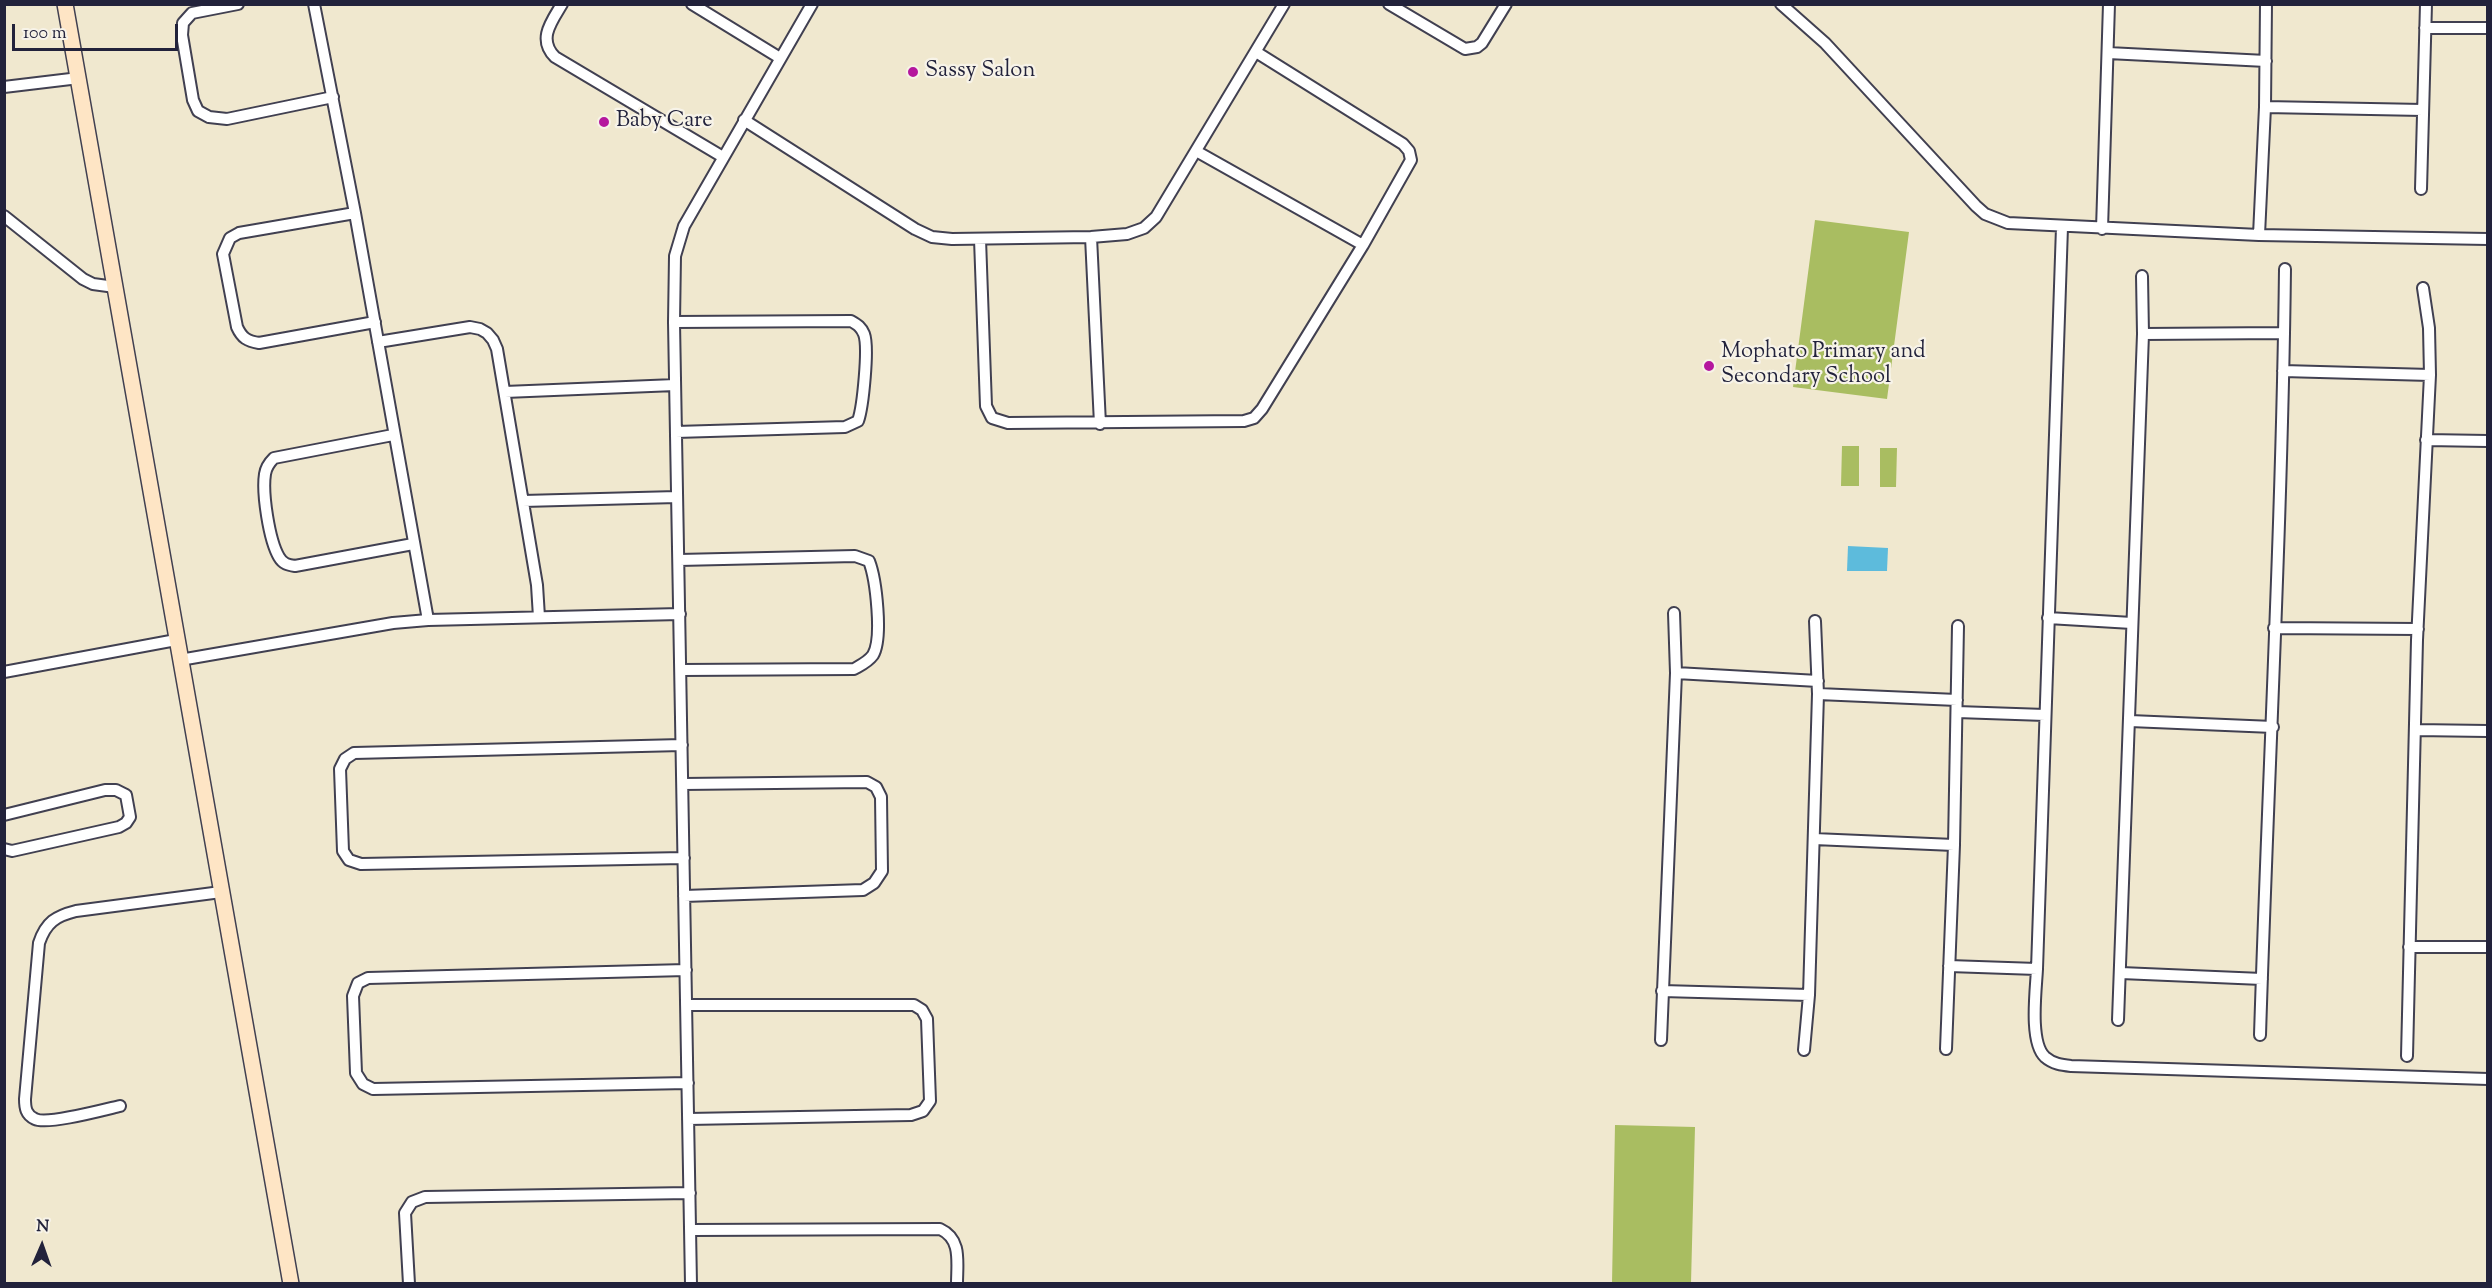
<!DOCTYPE html>
<html>
<head>
<meta charset="utf-8">
<style>
	body { margin:0 }
	#map { position:relative; width:2492px; height:1288px; overflow:hidden; background:#f0e8cf; font-family:"Sorts Mill Goudy",serif }
	canvas { display:block }
	.frame { position:absolute; inset:0; border:6px solid #22223b; pointer-events:none }
	.north { position:absolute; left:12px; top:1216px; width:60px; height:60px; -webkit-text-stroke:4px #f7f3e8; paint-order:stroke; rotate:2deg; font-size:16px; font-weight:700; line-height:24px; text-align:center; color:#22223b }
	.north::after { content:''; display:block; margin:auto; width:21px; height:27px; background:#22223b; clip-path:polygon(50% 0,100% 100%,50% 72%,0 100%) }
	.scale { position:absolute; left:12px; top:24px; width:166px; height:27px; box-sizing:border-box; border:3px solid #22223b; border-top:0; padding-left:8px; font-size:18px; line-height:21px; white-space:nowrap; color:#22223b; -webkit-text-stroke:4px #f7f3e8; paint-order:stroke }
</style>
</head>
<body>
<div id="map">
<canvas width="2492" height="1288"></canvas>
<div class="frame"></div>
<div class="north">N</div>
<div class="scale">100 m</div>
</div>
<script>
const context = document.querySelector('canvas').getContext('2d');
context.lineJoin = 'round';
function fill(path, color) { context.fillStyle = color; context.fill(path, 'evenodd'); }
function trace(path, color, width, dash) { context.strokeStyle = color; context.lineWidth = width; context.lineCap = dash ? 'butt' : 'round'; context.setLineDash(dash || []); context.stroke(path); }
function label(font, color, halo, rows, align = 'center') {
  context.font = font + ' "Sorts Mill Goudy",serif'; context.lineWidth = 4.5; context.setLineDash([]); context.textBaseline = 'middle'; context.strokeStyle = halo; context.fillStyle = color; for (const [text, x, y, turn = 0] of rows) {
    context.save(); context.translate(x, y); context.rotate((+turn || 0) * Math.PI / 180); context.textAlign = isNaN(turn) ? turn : align; if (halo) context.strokeText(text, 0, 0); context.fillText(text, 0, 0); context.restore();
  }
}
fill(new Path2D(`
	M1815,220L1909,232L1887,399L1793,387Z
	M1842,446H1859V486H1841Z
	M1880,448H1897L1896,487H1880Z
	M1615,1125L1695,1127L1691,1283H1612Z`), '#a9bd61');
fill(new Path2D(`
	M1848,546L1888,548L1887,571H1847Z`), '#5dbbdc');
const street = new Path2D(`
	M238,4L192,13L183,23L182,35L193,100L198,111L209,117L227,119L333,97
	M314,4L355,213L428,620
	M562,4C552,21 537,39 555,57L723,157
	M692,4L780,58
	M1389,4L1465,49L1477,47L1482,43L1506,4
	M1781,4L1825,43L1976,206L1985,214L2008,223L2259,235L2488,239
	M2425,28H2488
	M2108,53L2266,61
	M4,87L79,78
	M2265,107L2423,110
	M744,120L915,229L932,237L952,239L1091,237L1127,234L1144,228L1156,217L1284,4
	M1196,151L1363,245
	M2421,189L2426,4
	M355,213L239,233L230,238L223,254L237,327C242,338 247,341 259,343L375,322
	M4,216L83,279L93,284L115,287
	M2062,227L2037,969C2036,990 2029,1042 2045,1057C2053,1064 2062,1065 2071,1066L2488,1079
	M2102,229L2109,4
	M2259,235L2265,107L2266,4
	M1091,237L1100,424
	M980,239L986,406L992,418L1008,423L1244,421L1254,418L1262,409L1363,245L1411,160L1409,151L1403,144L1256,52
	M674,322L851,321C858,325 861,327 864,334C869,347 863,407 858,421L845,427L676,432
	M2143,334L2284,333
	M378,342L470,327L480,329L487,333L493,340L497,349L537,585L539,617
	M2283,371L2430,375
	M505,392L675,385
	M393,435L274,458C269,463 266,467 265,474C262,493 269,540 279,557C283,564 288,565 295,566L413,544
	M2426,440L2488,441
	M523,501L677,497
	M679,560L855,556L869,561C876,579 883,638 873,655C868,662 861,665 854,669L681,670
	M2048,618L2132,623
	M2274,628L2418,629
	M180,660L393,623L428,620L680,614
	M4,672L176,640
	M1676,673L1818,681
	M1818,694L1957,700
	M1957,712L2045,715
	M2130,721L2273,727
	M2415,730L2488,731
	M682,745L354,753L345,759L340,769L343,851L349,860L361,864L684,858
	M683,784L867,782L876,787L881,797L882,871L874,883L863,890L684,896
	M4,815L105,790H116L126,795L130,817L126,823L119,827L12,851L4,849
	M1814,839L1954,845
	M2409,947H2488
	M1949,966L2037,969
	M686,970L368,978L358,983L353,996L356,1073L363,1084L373,1089L688,1083
	M2121,973L2262,979
	M1662,991L1809,995
	M686,1005H914L922,1010L927,1019L930,1101L923,1111L911,1115L688,1119
	M2118,1020L2143,334L2142,276
	M2260,1035C2268,779 2282,524 2285,269
	M1661,1040L1676,673L1674,613
	M1946,1049L1954,845L1958,626
	M1804,1050L1809,995L1818,694L1815,621
	M2407,1056L2417,640L2430,375L2429,328L2423,288
	M120,1106C103,1110 47,1125 35,1119C26,1115 25,1108 25,1099L39,943C46,922 56,916 76,911L221,892
	M691,1230L940,1229C962,1239 957,1262 957,1284
	M409,1284L405,1213L412,1202L425,1197L690,1193
	M691,1284L674,322L675,256L684,226L812,4`);
const secondary = new Path2D(`
	M65,4L291,1284`);
trace(street, '#414051', 14);
trace(secondary, '#414051', 18);
trace(street, '#fff', 10);
trace(secondary, '#fee5c5', 15);
for (const [x, y, r, color] of [
	[913,72,6,"#b5179e"],
	[604,122,6,"#b5179e"],
	[1709,366,6,"#b5179e"]
]) { const dot = new Path2D(); dot.arc(x, y, r, 0, 2 * Math.PI); context.fillStyle = color; context.fill(dot); trace(dot, '#f7f3e8', 2); }
label('22px', '#22223b', '#f7f3e8', [
	["Sassy Salon",925,72],
	["Baby Care",616,122],
	["Mophato Primary and",1721,353],
	["Secondary School",1721,378]
], 'left');
</script>
</body>
</html>
